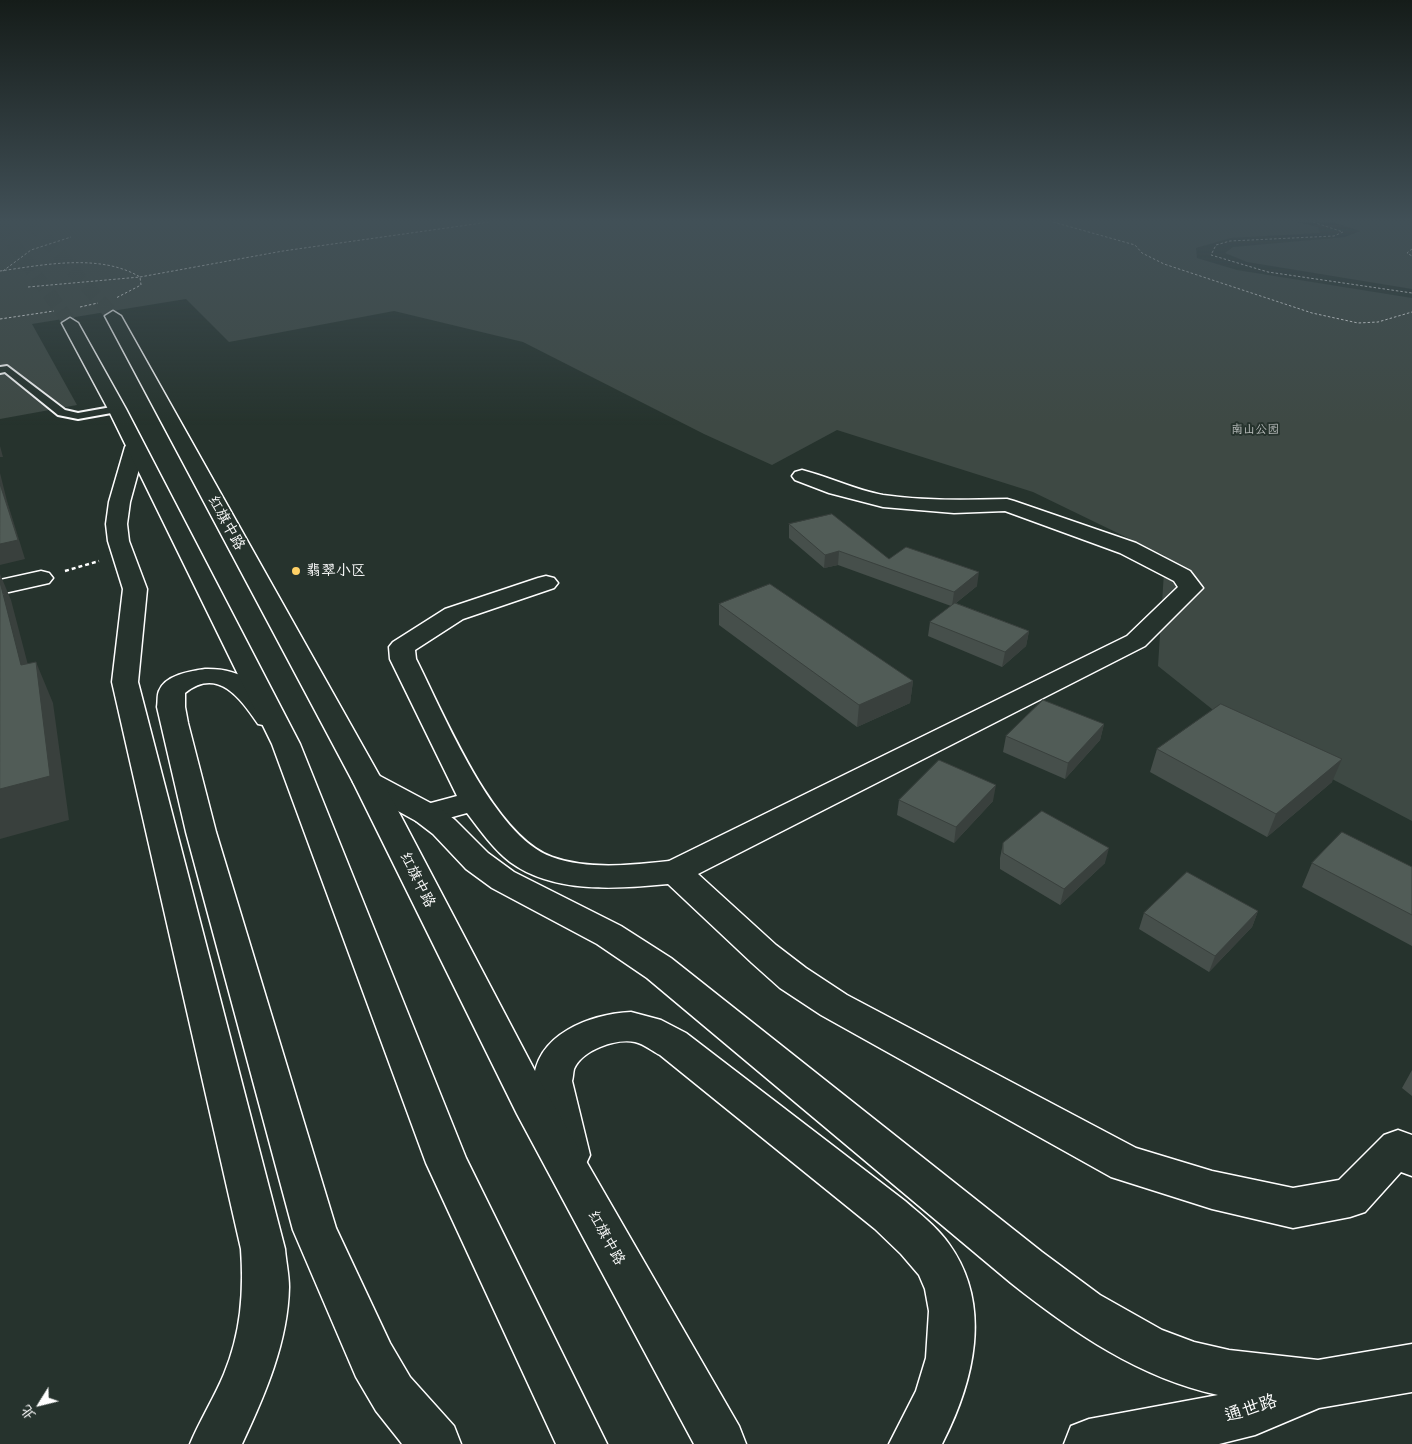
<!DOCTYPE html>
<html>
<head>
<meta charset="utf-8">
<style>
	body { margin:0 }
	#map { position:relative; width:1412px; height:1444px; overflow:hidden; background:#26332d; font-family:"Shantell Sans","LXGW WenKai TC",sans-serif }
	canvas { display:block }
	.north { position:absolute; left:15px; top:1379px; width:50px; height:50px; -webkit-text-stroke:4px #26332d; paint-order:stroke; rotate:234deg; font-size:14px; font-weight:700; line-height:20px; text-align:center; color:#fff }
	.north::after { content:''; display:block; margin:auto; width:18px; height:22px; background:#fff; clip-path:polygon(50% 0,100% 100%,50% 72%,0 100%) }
</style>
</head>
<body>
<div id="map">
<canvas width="1412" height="1444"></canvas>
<div class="north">北</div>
</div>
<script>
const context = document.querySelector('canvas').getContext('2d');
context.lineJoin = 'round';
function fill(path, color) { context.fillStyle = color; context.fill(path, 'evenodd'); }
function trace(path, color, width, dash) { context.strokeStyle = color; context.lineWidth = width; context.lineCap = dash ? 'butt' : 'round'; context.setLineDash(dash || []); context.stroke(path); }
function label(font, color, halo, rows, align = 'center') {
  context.font = font + ' "Shantell Sans","LXGW WenKai TC",sans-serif'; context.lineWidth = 4; context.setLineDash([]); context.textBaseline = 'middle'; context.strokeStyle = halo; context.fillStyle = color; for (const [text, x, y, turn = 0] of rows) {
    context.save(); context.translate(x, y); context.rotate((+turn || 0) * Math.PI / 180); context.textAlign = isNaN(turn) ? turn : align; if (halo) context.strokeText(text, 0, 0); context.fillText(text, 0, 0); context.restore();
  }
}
fill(new Path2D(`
	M0,222H1297L1318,227L1320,233L1231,238L1196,248L1197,258L1237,270L1412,298V821L1237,729L1158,666L1165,556L1033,492L837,430L772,465L704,434L523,342L394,311L229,342L186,299L32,324L77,405L0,419Z
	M1332,222H1412V289L1247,262L1225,253L1233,247L1345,237L1360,231Z`), '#3e4944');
trace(new Path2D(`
	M31,222L113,316
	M0,225L70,323`), '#3c4742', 14, [14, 7]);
const lane = new Path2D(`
	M7,366L65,410L78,413L117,406L122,409L117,412L78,419L58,415L5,372L0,373V367Z`);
const street = new Path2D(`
	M802,470C830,477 855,490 883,495C924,501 966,500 1007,499L1014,501L1136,543L1190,571L1203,588L1145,646L698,874L776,945L806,968L847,995L1136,1148L1212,1171L1293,1188L1339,1180L1384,1135L1398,1130L1412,1135V1176L1401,1172L1365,1212L1350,1217L1293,1228L1212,1209L1111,1177L821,1015L780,988L752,963L668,884C617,889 554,894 510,862C493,849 480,830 467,813L427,824L416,821L412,814L416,807L457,796L390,659L389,647L393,642L445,609L538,578L546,576L554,578L558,583L554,588L463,619L415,650L416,659C444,714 493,836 552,857C588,870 632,865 669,861L1127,636L1178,587L1174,581L1120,553L1005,511L954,513L883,507L829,493L795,480L792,476L795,472Z
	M41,571L49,573L53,578L49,583L0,594V580Z`);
const secondary = new Path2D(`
	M135,441L142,443L145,447L130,502L127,524L129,541L147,589L138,682L285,1249C286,1262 289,1274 289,1287C288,1342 265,1395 242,1444H190C200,1420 214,1398 224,1374C241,1333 244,1293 241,1249L112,682L123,589L108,541L106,524L109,502L125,447L128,443Z
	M205,669C246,668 260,687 282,718L278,724L268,726L258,724C241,699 218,666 185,693V707L188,723L216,832L336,1228L390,1343L410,1377L454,1426L461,1444H402L399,1440L376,1411L356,1377L293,1230L186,832L157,707C158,702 157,695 159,691C165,675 191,671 205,669Z
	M368,773L378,775L438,807L455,820L488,853L514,872L621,926L671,958L1042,1252L1100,1295L1162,1330L1194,1342L1229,1350L1318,1360L1412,1344V1392L1319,1408L1255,1435L1219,1444H1064L1071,1426L1089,1419L1218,1395C1139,1378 1073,1332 1011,1283L647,978L597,944L492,888L466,869L433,834L416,821L358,789L353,782L358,775Z
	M631,1012L661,1020L686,1033L905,1201C920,1214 937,1227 949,1244C993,1305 974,1382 942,1444H889L916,1391L926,1358L929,1311L925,1289L919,1275L901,1254L875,1229L660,1055C652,1051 644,1044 635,1042C616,1038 582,1050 574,1069C573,1073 573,1078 572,1081L590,1155L584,1168L570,1173L556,1168C546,1147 533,1106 534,1082C535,1034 591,1014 631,1012Z`);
const primary = new Path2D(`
	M113,311L121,316L383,782L545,1090L739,1426L746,1444H694L517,1114L353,782L105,316Z
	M70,318L78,323L126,409L300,744L466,1158L607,1444H556L426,1163L272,744L108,409L62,323Z`);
trace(lane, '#fff', 4);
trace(street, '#fff', 3);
trace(secondary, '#fff', 3);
trace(primary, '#fff', 3);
trace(new Path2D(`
	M1053,222L1135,245L1142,253L1164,264L1312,313L1358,323L1378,322L1412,312
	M1313,222L1343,232L1334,236L1230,241L1216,245L1211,255L1268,272L1412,293
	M1412,249L1407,253L1412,256
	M0,271C43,265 100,253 140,277L141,285L116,298
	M3,271L31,250L71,237
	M28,287L140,277L283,251L489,222
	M80,307L98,303
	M0,319L54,311`), '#fff', 1, [2.5, 2]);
trace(new Path2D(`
	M65,571L99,561`), '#fff', 2.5, [4, 3]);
fill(lane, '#26332d');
fill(street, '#26332d');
fill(secondary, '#26332d');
fill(primary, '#26332d');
fill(new Path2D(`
	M789,524L889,559L977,586L956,603L1029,631L1026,646L1002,667L928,636L930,622L951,606L838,565L824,568L789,538Z
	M719,604L913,681L910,703L857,727L719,625Z
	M1104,724L1100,740L1065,779L1003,752L1006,736Z
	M1157,749L1332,782L1267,837L1150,772Z
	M899,800L993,801L954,843L897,815Z
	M1003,843L1105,863L1060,905L1000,869V858Z
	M1312,863L1412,867V946L1302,887Z
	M1258,911L1252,927L1209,972L1139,929L1144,913Z
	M1412,1070V1096L1402,1088Z`), '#464f4b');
fill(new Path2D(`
	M0,446L3,457H0Z
	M0,473L7,501L25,559L0,565Z
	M839,551L838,565L824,568L825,555Z
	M979,572L977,586L952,606L954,592Z
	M0,574L11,600L39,707L21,665L0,582Z
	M1029,631L1026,646L1002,667L1005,652Z
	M36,662L53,703L69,820L0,839V789Z
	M913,681L910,703L857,727L859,705Z
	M1104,724L1100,740L1065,779L1068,763Z
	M1342,759L1332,782L1267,837L1276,814Z
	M996,785L993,801L954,843L956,827Z
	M1109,848L1105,863L1060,905L1064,889Z
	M1258,911L1252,927L1209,972L1215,956Z`), '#39403d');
const building = new Path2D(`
	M0,484L18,540L0,544Z
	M832,514L889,559L906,547L979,572L954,592L839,551L825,555L789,524Z
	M0,582L21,665L36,662L50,776L0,789Z
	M770,584L913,681L859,705L719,604Z
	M955,603L1029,631L1005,652L930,622Z
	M1043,700L1104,724L1068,763L1006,736Z
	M1221,704L1342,759L1276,814L1157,749Z
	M939,760L996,785L956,827L899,800Z
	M1042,811L1109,848L1064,889L1003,853V843Z
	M1342,832L1412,867V915L1312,863Z
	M1187,872L1258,911L1215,956L1144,913Z`);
fill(building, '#515c57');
trace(building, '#39403d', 1);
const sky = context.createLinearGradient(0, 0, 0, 425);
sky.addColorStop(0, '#151c19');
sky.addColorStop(0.52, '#415057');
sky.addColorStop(1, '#41505700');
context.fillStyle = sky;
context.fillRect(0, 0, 1412, 425);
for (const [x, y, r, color] of [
	[296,571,5,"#ffd166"]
]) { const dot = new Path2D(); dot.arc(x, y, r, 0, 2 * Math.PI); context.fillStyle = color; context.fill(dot); trace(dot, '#26332d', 2); }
label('12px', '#bbbfbe', '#26332d', [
	["南山公园",1255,430]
]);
label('15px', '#fff', '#26332d', [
	["红旗中路",226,523,61],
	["红旗中路",417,880,63],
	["红旗中路",606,1238,61]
]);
label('15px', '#fff', '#26332d', [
	["翡翠小区",306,571]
], 'left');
label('18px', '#fff', '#26332d', [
	["通世路",1251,1409,-18]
]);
</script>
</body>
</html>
